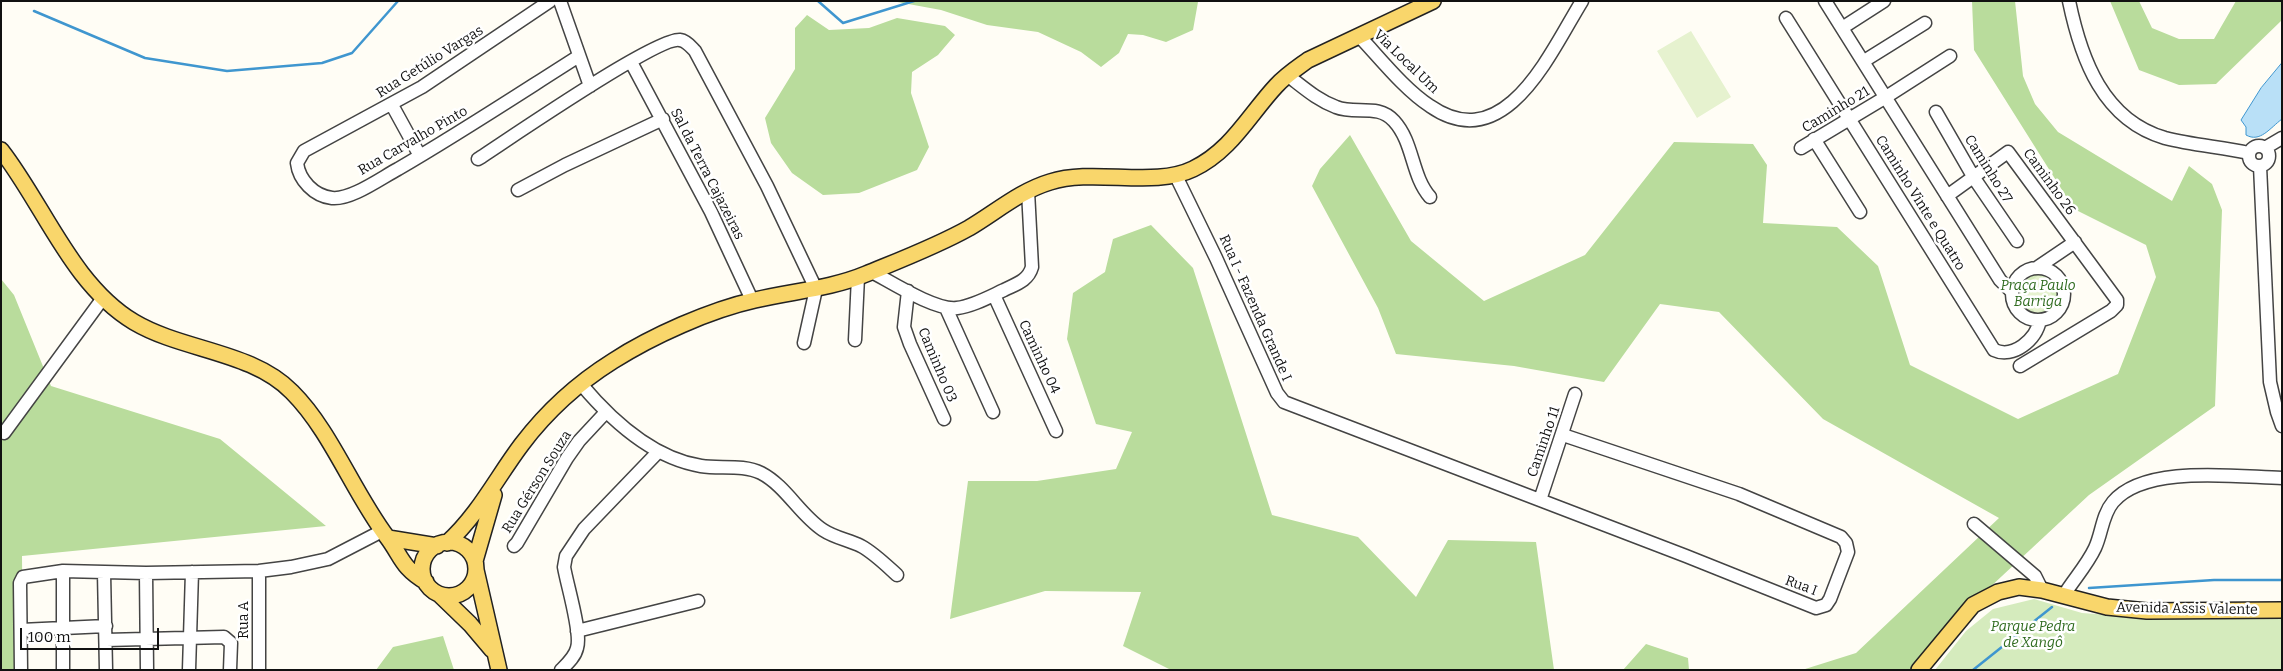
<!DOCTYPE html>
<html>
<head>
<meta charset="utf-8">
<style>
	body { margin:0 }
	#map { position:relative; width:2283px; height:671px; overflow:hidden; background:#fffdf5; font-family:Bitter,serif }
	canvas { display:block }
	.frame { position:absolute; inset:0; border:2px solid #111; pointer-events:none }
	.scale { position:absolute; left:20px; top:628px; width:139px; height:22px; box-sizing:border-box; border:2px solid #111; border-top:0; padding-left:6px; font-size:15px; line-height:18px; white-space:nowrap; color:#111; -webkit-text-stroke:4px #fff; paint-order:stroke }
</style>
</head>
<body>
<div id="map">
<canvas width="2283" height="671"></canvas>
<div class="frame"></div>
<div class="scale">100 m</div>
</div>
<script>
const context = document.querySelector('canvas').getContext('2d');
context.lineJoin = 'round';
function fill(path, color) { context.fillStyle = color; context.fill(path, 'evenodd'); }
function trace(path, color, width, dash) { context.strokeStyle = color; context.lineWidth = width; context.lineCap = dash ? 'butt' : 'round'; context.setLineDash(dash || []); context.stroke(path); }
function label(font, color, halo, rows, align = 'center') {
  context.font = font + ' Bitter,serif'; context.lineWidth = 5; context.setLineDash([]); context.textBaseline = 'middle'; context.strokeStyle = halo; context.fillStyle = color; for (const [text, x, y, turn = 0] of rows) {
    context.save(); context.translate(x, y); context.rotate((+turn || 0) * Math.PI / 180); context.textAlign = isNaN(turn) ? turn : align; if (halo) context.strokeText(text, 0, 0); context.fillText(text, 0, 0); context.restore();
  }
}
fill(new Path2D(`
	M2017 294a21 21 0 1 1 42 0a21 21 0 1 1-42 0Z
	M2034,599L2082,613L2167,619L2282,618V670H1935L1966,631L1993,609Z`), '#d5ebbd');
fill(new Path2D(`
	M892,1H1198V2L1193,30L1166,42L1143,35L1128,34L1119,53L1101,67L1081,52L1038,32L987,25L941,10Z
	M1972,1H2015L2023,76L2035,104L2058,132L2172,201L2189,166L2212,184L2222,210L2215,406L2089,495L1973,603L1912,670H1802L1856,653L1999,518L1823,419L1719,312L1660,304L1604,382L1514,366L1396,354L1378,308L1312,186L1320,169L1350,135L1411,241L1484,301L1585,255L1674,142L1753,144L1767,165L1763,223L1837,227L1878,266L1910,365L2018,419L2118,374L2156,277L2146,245L2074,209L1974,50Z
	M2110,1H2139L2152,28L2179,39H2214L2236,1H2282V20L2216,84L2179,85L2139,70Z
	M807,15L829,30L869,28L897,18L945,26L955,35L938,55L912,72L911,93L929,147L917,170L859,193L823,195L792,173L771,143L765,118L795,69V28Z
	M1151,225L1193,268L1272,515L1358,537L1416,597L1448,540L1536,542L1554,670H1171L1123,646L1141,592L1045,591L950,619L968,481H1037L1116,469L1132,432L1096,424L1067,339L1073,293L1105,272L1113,239Z
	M1,279L14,295L51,386L220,439L326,526L22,556L23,670H1Z
	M443,636L454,670H376L393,647Z
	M1646,644L1688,658L1689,670H1623Z`), '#b9dc9c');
fill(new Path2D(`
	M1691,31L1731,97L1697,118L1657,51Z
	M2039,275L2056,301L2036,314L2019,289Z`), '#e6f2cf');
const water = new Path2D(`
	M2282,63V119C2270,128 2260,143 2246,135V127L2241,120L2261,88Z`);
fill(water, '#b9e0f7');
trace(water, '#3f96cf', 1);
trace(new Path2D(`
	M818,1L843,23L914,1
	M34,11L145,58L227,71L322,63L352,53L398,1
	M2089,588L2214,580H2282
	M1973,670L2052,607`), '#3f96cf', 2.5);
const minor = new Path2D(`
	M550,1L422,87L304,151L297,163C299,180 314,196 332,198C351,200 381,178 398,169C460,133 519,94 579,56
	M560,1L590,86
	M1825,1L2000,280L2012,292
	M2069,1C2081,59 2103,120 2165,138C2192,145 2221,147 2249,153
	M1786,18L1994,350C2013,359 2036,340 2040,320
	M1842,28L1884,1
	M1359,36C1380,58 1404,89 1430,106C1505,158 1550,53 1582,1
	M1864,61L1925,23
	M631,62L711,212L752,300
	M1287,75C1303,87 1317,100 1336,107C1355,115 1378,103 1394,121C1414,143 1411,175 1430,197
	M392,105L420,156
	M1936,112L1974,178L2017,241
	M1814,139L1860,212
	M2249 156a10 10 0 1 1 20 0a10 10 0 1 1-20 0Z
	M1801,148L1886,97L1950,56
	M2265,148L2282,138
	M478,159C506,141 658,36 680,40C687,41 691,47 695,51L767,186L816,289L804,343
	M2260,166L2270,382L2277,412L2282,426
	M1176,176L1216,258L1277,393L1284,402L1686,556L1816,608L1826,605L1830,599L1848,552L1846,543L1841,537L1739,494L1563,435
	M518,190L565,165L663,119
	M1947,196L2008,152L2117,300V305L2111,311L2020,366
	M2038,267L2075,242
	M2012 294a26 26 0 1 1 52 0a26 26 0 1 1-52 0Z
	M872,272C891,282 936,311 957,308C973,306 989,297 1004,290C1016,284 1028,281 1032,267L1028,191
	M908,291L904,327L910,344L944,419
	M994,295L1056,431
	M946,308L993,412
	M855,340L858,277
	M581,384C612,421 652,458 701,466C720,469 743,464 761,473C786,486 800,515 823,530C835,538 849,540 861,546C874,553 886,565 897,575
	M4,433L103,298
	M1540,500L1575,394
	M1974,524L2035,576L2042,590
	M514,546L517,543L567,458L579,441L606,412
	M63,571V670
	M104,573L106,670
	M146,573L147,670
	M2064,595C2074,579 2087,565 2095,548C2102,533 2102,515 2113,502C2145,464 2237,477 2282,478
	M21,630L106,626
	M577,631L698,601
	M106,640L224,637L231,643L230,670
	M21,670L20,583L23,577L63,571L146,573L259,571L291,567L328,559L382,531
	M189,670L192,572
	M259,670V571
	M561,670C567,664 575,657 577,648C582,633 567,585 564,567L566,556L584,529L658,452`);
const major = new Path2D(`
	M1,150C44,205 72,285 134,322C183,351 252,351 292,392C331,431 353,492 387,537C402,557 401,567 426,582
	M388,538L437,546
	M422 569a27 27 0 1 1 54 0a27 27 0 1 1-54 0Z
	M447,543C479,514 497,477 522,444C547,411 578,383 613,361C652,336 710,310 755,300C792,291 830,289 866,274C900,260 937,246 969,228C996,212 1020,191 1050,182C1094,168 1154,188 1193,169C1231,151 1249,115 1276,86C1286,75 1297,68 1308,60L1433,1
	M475,561L494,495
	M476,570L499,670
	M440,595L470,624L492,650
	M1919,670L1973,605L1998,592L2019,587L2042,590L2107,607L2147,611L2282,610`);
trace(minor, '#444', 15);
trace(major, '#222', 18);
trace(minor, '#fff', 12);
trace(major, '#f9d66b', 15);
label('14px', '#111', '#fff', [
	["Rua Getúlio Vargas",430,62,-32],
	["Via Local Um",1406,62,44],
	["Caminho 21",1836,110,-31],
	["Rua Carvalho Pinto",413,141,-30],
	["Caminho 27",1988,169,58],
	["Sal da Terra Cajazeiras",707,174,63],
	["Caminho 26",2049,182,54],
	["Caminho Vinte e Quatro",1920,203,58],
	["Rua I - Fazenda Grande I",1255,308,66],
	["Caminho 04",1039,357,65],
	["Caminho 03",937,365,67],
	["Caminho 11",1544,442,-71],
	["Rua Gérson Souza",537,482,-58],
	["Rua I",1801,586,20],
	["Avenida Assis Valente",2187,609,1],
	["Rua A",244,620,-90]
]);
label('italic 14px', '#2f6b1f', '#fff', [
	["Praça Paulo",2038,286],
	["Barriga",2038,302],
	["Parque Pedra",2033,627],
	["de Xangô",2033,643]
]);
</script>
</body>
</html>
